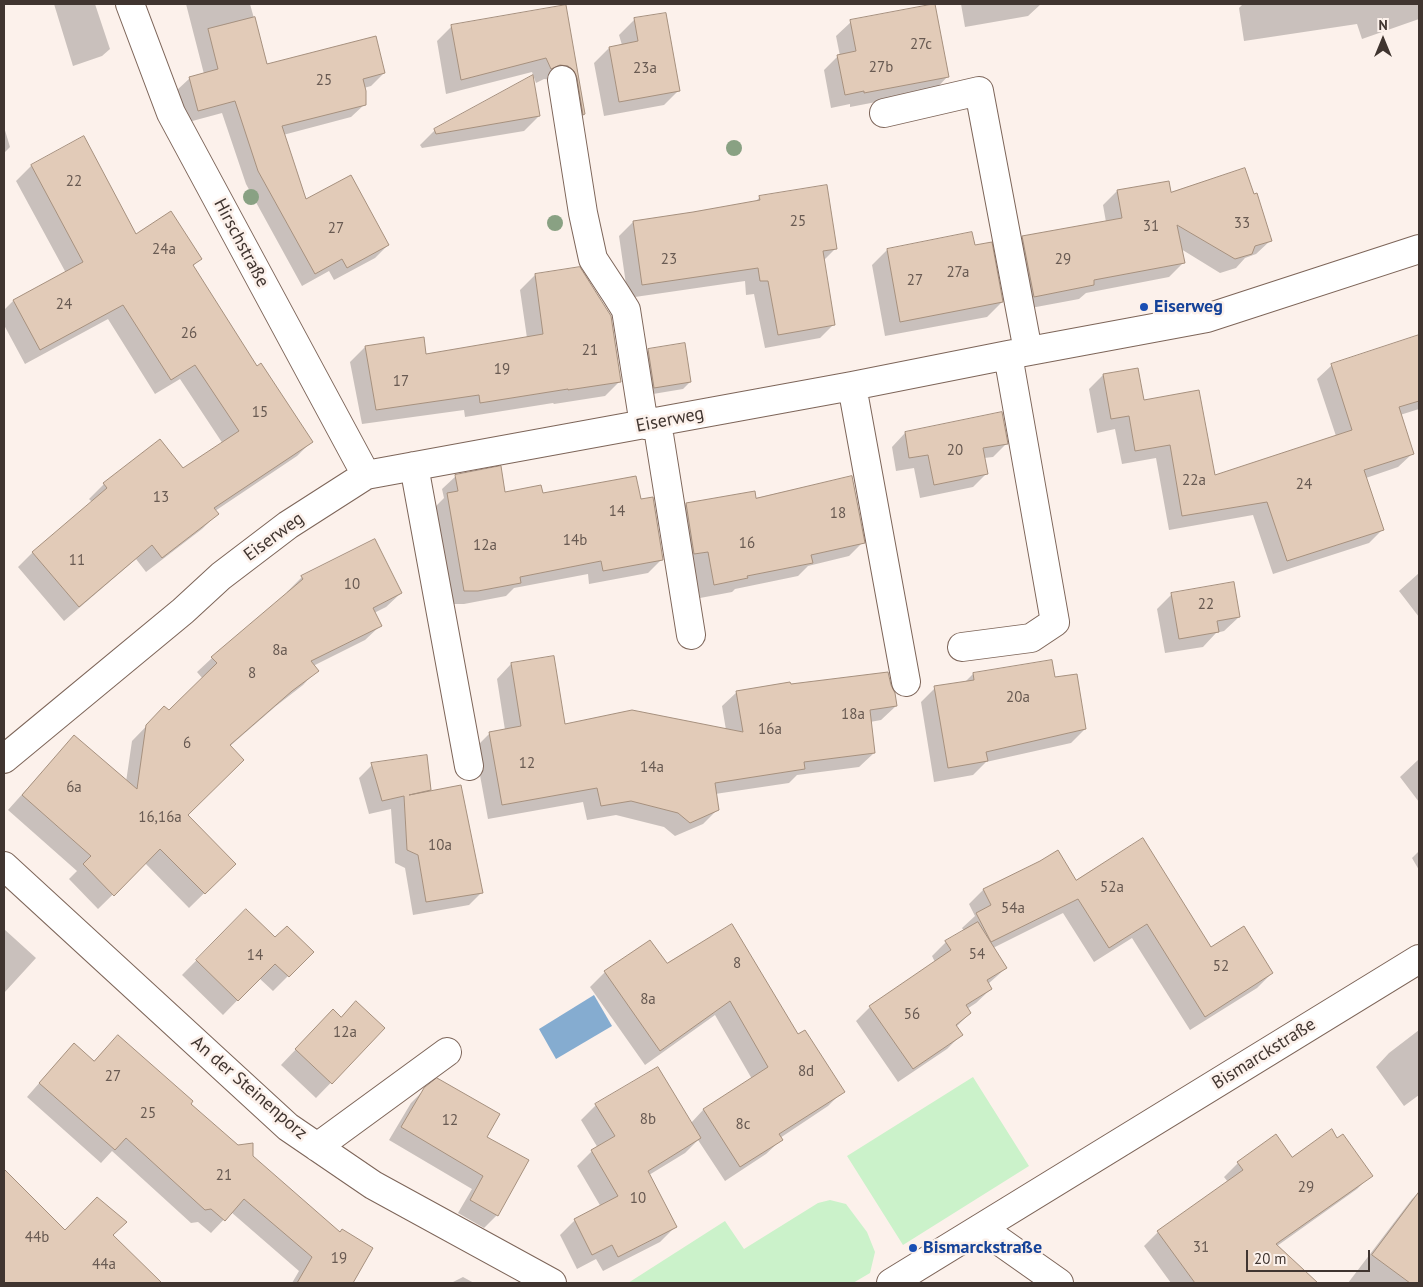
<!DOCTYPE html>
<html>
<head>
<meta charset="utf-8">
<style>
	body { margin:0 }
	#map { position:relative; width:1423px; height:1287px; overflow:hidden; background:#fcf1eb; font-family:"PT Sans",sans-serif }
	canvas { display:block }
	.frame { position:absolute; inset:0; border:5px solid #403530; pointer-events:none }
	.north { position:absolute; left:1358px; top:15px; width:50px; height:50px; -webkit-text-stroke:4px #fcf1eb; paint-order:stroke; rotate:0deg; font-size:14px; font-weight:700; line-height:20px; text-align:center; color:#403530 }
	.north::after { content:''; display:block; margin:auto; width:18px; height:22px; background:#403530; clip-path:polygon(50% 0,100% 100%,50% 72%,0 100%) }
	.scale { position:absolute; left:1246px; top:1250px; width:124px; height:22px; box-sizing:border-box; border:2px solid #403530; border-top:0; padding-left:6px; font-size:15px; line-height:18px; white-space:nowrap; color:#403530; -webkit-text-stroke:4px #fcf1eb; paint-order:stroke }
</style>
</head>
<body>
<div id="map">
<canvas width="1423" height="1287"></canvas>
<div class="frame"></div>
<div class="north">N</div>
<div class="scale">20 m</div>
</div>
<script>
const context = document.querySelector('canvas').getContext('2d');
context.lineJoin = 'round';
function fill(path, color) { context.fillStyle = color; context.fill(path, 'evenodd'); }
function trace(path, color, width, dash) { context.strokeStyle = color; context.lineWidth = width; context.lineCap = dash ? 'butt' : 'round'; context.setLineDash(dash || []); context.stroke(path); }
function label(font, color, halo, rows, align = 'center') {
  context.font = font + ' "PT Sans",sans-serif'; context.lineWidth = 5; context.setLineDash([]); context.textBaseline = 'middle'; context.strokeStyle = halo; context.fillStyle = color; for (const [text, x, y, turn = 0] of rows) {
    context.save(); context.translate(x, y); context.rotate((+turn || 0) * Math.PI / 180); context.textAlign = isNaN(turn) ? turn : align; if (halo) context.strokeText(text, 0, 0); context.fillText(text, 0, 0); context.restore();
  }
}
fill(new Path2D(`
	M973,1077L1029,1166L903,1245L847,1156Z
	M830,1200L846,1204L867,1232L875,1252L870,1273L853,1283H628L725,1221L744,1249L818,1203Z`), '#cbf2ca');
fill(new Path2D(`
	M594,995L612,1026L556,1059L539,1029Z`), '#85acd0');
fill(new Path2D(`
	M54,4H95L110,49L102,56L73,66Z
	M186,4H250L267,65L384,73L371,86L364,88L365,104L351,117L283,135L305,201L388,245L375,258L334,280L329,271L302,286L246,184L222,113L185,123L176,91L190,78L204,74Z
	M961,4H1041L1028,16L965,27Z
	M1243,4H1419V19L1362,39L1357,24L1244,41L1239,8Z
	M565,6L584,114L569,129L553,80L544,79L536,83L532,72L446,94L437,41L452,26Z
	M634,20L679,90L664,105L604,116L594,63L609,48L622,45L619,35Z
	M851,22L948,76L934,91L850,107V104L831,108L824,70L838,56H840L836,36Z
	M539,116L524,131L422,148L420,145L435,130Z
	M4,127L10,147L4,153Z
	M83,138L136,236L201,258L193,266L257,367L312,441L297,456L215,511L217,514L202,529L146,572L136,559L64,621L18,567L33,552L92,502L89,499L104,484L183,470L223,444L180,379L155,394L108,319L25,364L4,325V310L13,301L66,273L16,181L31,166Z
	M1117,191L1170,193L1271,240L1256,254L1245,258L1236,268L1220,273L1181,249L1183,263L1169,277L1086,293L1079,299L1020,310L1009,252L1023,237L1106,222L1103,205Z
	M760,197L836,248L823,261L834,324L820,338L765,348L754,294L746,295L745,281L628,298L619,236L633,222L755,202Z
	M971,234L974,246L1002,302L987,317L885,336L872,265L887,250Z
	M535,275L620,381L605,396L554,404L553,403L465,417L464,410L362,424L350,362L365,347L423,338L425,356L527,338L520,290Z
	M1419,337V409L1400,415L1412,454L1398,467L1366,478L1383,529L1369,543L1273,574L1253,515L1169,530L1156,458L1122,464L1115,429L1097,433L1089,389L1103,375L1144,401L1214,477L1336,436L1317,379L1331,366Z
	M649,350L690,382L683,389L647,395L641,358Z
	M905,433L1006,444L993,457L984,458L987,473L973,487L920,498L914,468L896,471L892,447Z
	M456,476L504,494H542L662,559L648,573L589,584L588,574L514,588L506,596L464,604H451L434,508L444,498L442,489Z
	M755,500L863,542L849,556L808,566L798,576L735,589L732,592L700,598L694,565L680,568L672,518L686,504Z
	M375,541L401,593L386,607L374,613L380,626L365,640L313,666L317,670L303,685L276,706L230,746L186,815L234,864L189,908L145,863L98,909L69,879L77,871L8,810L60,752L126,782L132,741L164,708L169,712L203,679L197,672L212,658L288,594L287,592L302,577Z
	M1419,573V617L1399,591Z
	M1172,594L1239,617L1224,631L1216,633L1203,647L1165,653L1157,609Z
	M511,664L564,726L726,730L722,706L737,692L790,686L896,706L881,720L870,722L874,753L859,767L797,775L789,783L715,794L717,810L703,824L675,836L664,827L616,815L587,820L583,802L488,819L475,748L489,734L505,730L497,679Z
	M973,674L1054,679L1085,729L1071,743L986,762L973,775L934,782L921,702L935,688L965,682Z
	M1419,759V802L1400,777Z
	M372,765L430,790L427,793L482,892L469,905L413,915L405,868L395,863L391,809L369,814L359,778Z
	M1419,851V870L1412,858Z
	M1076,881L1211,948L1272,973L1257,988L1190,1030L1132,938L1094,962L1063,913L993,948L1006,968L988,984L991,989L976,1003L967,1009L970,1013L956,1027L961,1035L947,1049L898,1082L856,1021L870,1007L935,962L932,956L946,942L964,931L962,928L975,916L969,904L983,890Z
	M246,910L275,939L312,952L273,991L259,978L223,1015L182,975Z
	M4,929L36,958L4,993Z
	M650,941L666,965L797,1036L843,1091L828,1106L780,1138L781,1140L766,1154L725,1181L698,1140L685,1153L649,1175L675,1227L660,1242L603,1271L596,1259L577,1269L560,1235L575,1220L601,1207L577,1166L592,1151L598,1148L581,1120L596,1105L691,1123L703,1110L752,1079L715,1015L645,1065L590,987L605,972Z
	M341,1018L384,1028L316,1098L281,1065L318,1026Z
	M1419,1030V1095L1404,1106L1376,1067L1389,1053Z
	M118,1036L189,1104L340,1233L372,1249L351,1283H292L299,1271L231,1212L211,1233L198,1222L191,1223L112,1151L101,1163L27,1097L61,1058L93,1062Z
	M425,1089L485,1137L497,1215L484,1228L458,1213L472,1189L389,1140L411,1103Z
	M1337,1139L1371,1175L1357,1189L1277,1246L1317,1283H1212L1210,1281L1207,1283H1171L1144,1246L1158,1232L1228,1182L1224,1177L1238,1163L1292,1159Z
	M4,1171L65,1231L112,1235L160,1283H4Z
	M1419,1192V1283H1348L1412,1199Z
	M463,1277L474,1283H451Z`), '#0003');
const building = new Path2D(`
	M935,4L949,77L864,93V91L845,95L837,55L856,51L850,20Z
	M566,5L585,114L583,115L577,78L574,71L568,66L560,65L551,69L546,58L461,80L451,25Z
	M666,13L680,91L619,102L609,47L638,41L634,18Z
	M255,17L267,64L376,36L385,73L363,79L366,91V105L282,126L306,199L351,175L389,245L347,268L342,259L315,274L258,171L235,101L198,111L189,77L218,69L208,29Z
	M533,75L540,116L436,134L434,129Z
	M84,136L136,234L171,211L202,259L193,265L257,366L261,363L313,442L214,508L219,514L162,558L152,545L79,607L32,552L107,488L103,483L160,439L183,468L239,431L195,365L171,380L123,305L40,350L13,300L83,262L31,165Z
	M1245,168L1254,194L1257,193L1272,241L1255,246L1252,254L1235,259L1177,225L1185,263L1094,280V285L1034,297L1022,236L1122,218L1117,190L1169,181L1171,192Z
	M827,185L837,249L823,251L835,325L778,335L768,281H760L758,268L642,285L633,221L693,212L760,200L759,196Z
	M972,232L975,245L992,242L1003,302L900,322L887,249Z
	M580,267L611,316L621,382L568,390V389L480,403L479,395L376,410L365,346L424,337L426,354L543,334L535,274Z
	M1419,335V401L1399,407L1414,454L1364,470L1384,530L1287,561L1267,502L1182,516L1170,445L1135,451L1129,416L1111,419L1103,374L1138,368L1144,400L1199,390L1215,475L1352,430L1331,364Z
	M685,343L691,382L654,388L648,349Z
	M1002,412L1008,444L983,448L988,474L934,485L928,455L909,458L905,432Z
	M501,466L505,492L541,485L543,493L636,476L641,499L653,497L663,560L603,571L601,561L520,577L521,583L478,591H464L447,493L458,491L455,475Z
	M852,476L865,543L811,555L813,563L747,576L748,578L714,585L708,552L694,554L686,503L755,491L756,498Z
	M375,539L402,593L373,608L382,626L311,661L319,671L292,691L230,745L244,760L188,815L236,864L205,894L160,849L114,896L83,864L91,856L22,795L74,735L137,789L146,725L164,706L169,710L217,663L211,657L303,579L301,576Z
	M1234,582L1240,617L1217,621L1219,632L1179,639L1171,593Z
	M554,656L565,724L632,710L743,732L736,691L790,682L791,684L888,672L891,685L895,693L897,706L870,710L875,753L804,762L805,769L715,783L719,810L690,823L678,813L631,801L601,806L597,788L502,805L489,732L521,726L511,663Z
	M1052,660L1055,677L1077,674L1086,729L986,752L988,761L948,768L934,686L974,680L973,673Z
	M427,755L431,790L409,795L461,785L483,893L426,902L418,855L407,850L404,796L382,801L371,763Z
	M1143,838L1211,947L1244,926L1273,973L1205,1017L1147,924L1109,948L1078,899L991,942L976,913L991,905L983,889L1040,861L1058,850L1076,880Z
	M246,909L275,937L287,926L314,952L289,977L275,964L238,1001L196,960Z
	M978,922L1007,968L987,980L992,989L966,1005L971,1013L956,1025L963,1035L913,1069L869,1006L951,950L945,941Z
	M732,924L798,1034L805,1030L845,1092L779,1134L783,1140L740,1167L703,1109L768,1067L730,1001L660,1051L604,971L650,940L667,963Z
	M356,1001L385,1028L332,1084L295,1049L333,1009L341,1017Z
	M118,1035L193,1101L191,1104L238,1145L253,1143V1156L340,1232L342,1229L373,1248L353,1283H297L312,1257L244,1199L225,1221L211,1209L205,1210L126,1138L115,1150L39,1083L74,1043L94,1061Z
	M658,1067L701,1138L648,1171L677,1227L618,1257L612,1245L592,1255L574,1219L618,1196L591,1150L615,1136L595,1104Z
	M437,1078L500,1114L487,1137L529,1160L498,1216L470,1200L483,1176L401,1127L424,1088Z
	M1332,1129L1337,1138L1343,1134L1373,1176L1276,1244L1318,1283H1195L1157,1231L1243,1170L1237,1162L1276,1134L1292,1157Z
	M4,1169L65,1230L97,1197L127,1222L113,1235L162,1283H4Z
	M1419,1192V1283H1410L1372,1255Z`);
fill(building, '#e2cbb8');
trace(building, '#a6907e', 1);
const minor = new Path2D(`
	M130,4L171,113L366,475
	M562,80L583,213L593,259L616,294L626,310L644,425
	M884,113L979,91L1028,351
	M852,386L906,682
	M657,422L691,635
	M414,466L469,766
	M962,647L1031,638L1055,622L1008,355
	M4,759L183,611L221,576L288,525L366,475L852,386L1008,355L1207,318L1419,249
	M4,866L288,1127L373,1185L552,1283
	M317,1147L447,1052
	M981,1228L1059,1283
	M891,1283L1419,959`);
trace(minor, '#7d6559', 30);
trace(minor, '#fff', 28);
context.fillStyle = '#89a183';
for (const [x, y] of [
	[734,148],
	[251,197],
	[555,223]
]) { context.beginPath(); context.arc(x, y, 8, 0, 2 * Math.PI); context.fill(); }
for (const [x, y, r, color] of [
	[1144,307,5,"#1a4fb4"],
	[913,1248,5,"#1a4fb4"]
]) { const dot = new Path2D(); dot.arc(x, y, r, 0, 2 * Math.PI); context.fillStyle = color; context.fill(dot); trace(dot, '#fcf1eb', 2); }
label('15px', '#685a52', null, [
	["27c",921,45],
	["27b",881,68],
	["23a",645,69],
	["25",324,81],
	["22",74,182],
	["25",798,222],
	["33",1242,224],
	["31",1151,227],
	["27",336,229],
	["24a",164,250],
	["23",669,260],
	["29",1063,260],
	["27a",958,273],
	["27",915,281],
	["24",64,305],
	["26",189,334],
	["21",590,351],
	["19",502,370],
	["17",401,382],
	["15",260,413],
	["20",955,451],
	["22a",1194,481],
	["24",1304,485],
	["13",161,498],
	["14",617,512],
	["18",838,514],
	["14b",575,541],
	["16",747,544],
	["12a",485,546],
	["11",77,561],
	["10",352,585],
	["22",1206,605],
	["8a",280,651],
	["8",252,674],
	["20a",1018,698],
	["18a",853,715],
	["16a",770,730],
	["6",187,744],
	["12",527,764],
	["14a",652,768],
	["6a",74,788],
	["16,16a",160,818],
	["10a",440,846],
	["52a",1112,888],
	["54a",1013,909],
	["54",977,955],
	["14",255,956],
	["8",737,964],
	["52",1221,967],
	["8a",648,1000],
	["56",912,1015],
	["12a",345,1033],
	["8d",806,1072],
	["27",113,1077],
	["25",148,1114],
	["8b",648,1120],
	["12",450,1121],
	["8c",743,1125],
	["21",224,1176],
	["29",1306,1188],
	["10",638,1199],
	["44b",37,1238],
	["31",1201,1248],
	["19",339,1259],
	["44a",104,1265]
]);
label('18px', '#403530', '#fcf1eb', [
	["Hirschstraße",241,243,62],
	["Eiserweg",670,420,-11],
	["Eiserweg",274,537,-36],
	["Bismarckstraße",1264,1054,-32],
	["An der Steinenporz",249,1088,41]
]);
label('bold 18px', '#164399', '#fcf1eb', [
	["Eiserweg",1154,307],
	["Bismarckstraße",923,1248]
], 'left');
</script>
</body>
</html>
